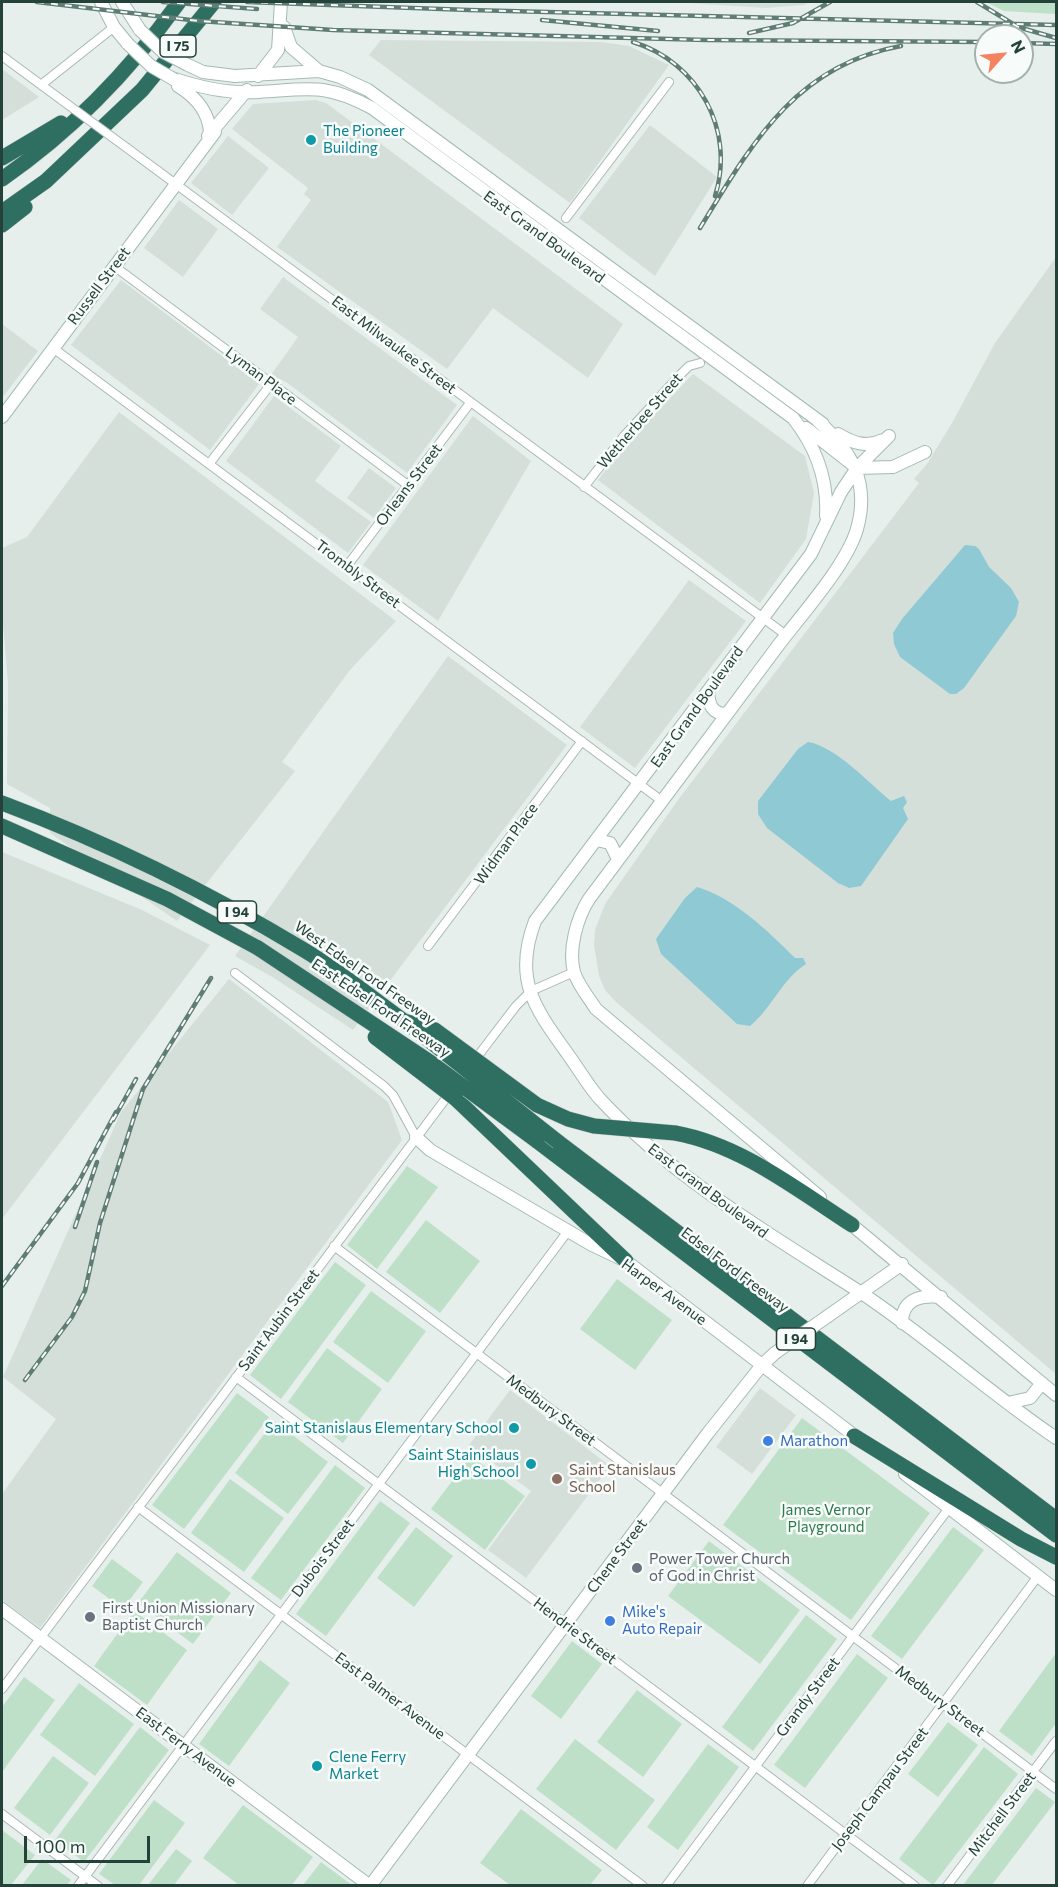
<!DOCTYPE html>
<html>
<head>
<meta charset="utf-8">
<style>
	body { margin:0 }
	#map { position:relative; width:1058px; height:1887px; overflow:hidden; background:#e6efeb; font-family:Commissioner,sans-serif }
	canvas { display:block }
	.frame { position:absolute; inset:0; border:3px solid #24423a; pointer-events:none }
	.north { position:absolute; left:974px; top:24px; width:60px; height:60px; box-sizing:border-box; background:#f7fbf9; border:2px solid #a3b1ad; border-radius:50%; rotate:63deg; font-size:16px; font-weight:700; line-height:24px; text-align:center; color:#24423a }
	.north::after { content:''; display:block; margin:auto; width:21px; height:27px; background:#f4845f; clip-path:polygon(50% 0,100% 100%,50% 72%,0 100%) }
	.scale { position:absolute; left:24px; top:1836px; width:126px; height:27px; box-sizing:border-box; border:3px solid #24423a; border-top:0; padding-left:8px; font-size:18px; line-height:21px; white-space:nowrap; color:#24423a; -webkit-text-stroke:4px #f7fbf9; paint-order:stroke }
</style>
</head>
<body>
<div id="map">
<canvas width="1058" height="1887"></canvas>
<div class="frame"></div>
<div class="north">N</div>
<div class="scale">100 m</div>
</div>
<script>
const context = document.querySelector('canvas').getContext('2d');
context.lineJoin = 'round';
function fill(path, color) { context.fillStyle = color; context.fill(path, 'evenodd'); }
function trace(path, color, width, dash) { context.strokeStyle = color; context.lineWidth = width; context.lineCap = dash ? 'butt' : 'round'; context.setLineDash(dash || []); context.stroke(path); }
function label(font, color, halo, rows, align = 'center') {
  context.font = font + ' Commissioner,sans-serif'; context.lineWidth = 5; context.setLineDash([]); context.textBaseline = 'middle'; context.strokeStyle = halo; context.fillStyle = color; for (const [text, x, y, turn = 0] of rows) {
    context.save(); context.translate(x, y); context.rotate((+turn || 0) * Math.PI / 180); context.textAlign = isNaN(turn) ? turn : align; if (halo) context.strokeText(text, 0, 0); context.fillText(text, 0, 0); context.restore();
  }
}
fill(new Path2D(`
	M672,2H810L804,5L766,8Z
	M381,40L601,42L629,46L669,65L570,203L369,55Z
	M2,69L39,97L2,120Z
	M316,100L326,103L623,324L588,378L493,308L447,369L277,247L311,200L304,194L308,188L232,129L253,104Z
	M650,125L717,177L655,276L579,218Z
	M228,136L269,168L232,215L191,183Z
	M179,200L218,229L183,277L144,248Z
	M1056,257V1374L617,1003L605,990L599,976L594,945L595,930L605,904L678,800L919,483L914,479L927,464L952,423L995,343Z
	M283,277L457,405L407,473L286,382L271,375L298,337L260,309Z
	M121,280L259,384L210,450L71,345Z
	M2,324L38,351L2,398Z
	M693,374L805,456L814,493L806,539L760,603L598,480L620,451Z
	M274,396L341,446L315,481L371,522L348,553L226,461Z
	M119,412L396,621L350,670L282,762L295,771L177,921L50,833V808L7,784L8,683L2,612V548L27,537Z
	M473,416L531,461L438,621L363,565Z
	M369,468L396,488L374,518L347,498Z
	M689,580L746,621L635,768L580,727Z
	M448,656L567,745L353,1030L274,978L235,956Z
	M2,852L142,910L210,945L2,1219Z
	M229,979L388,1102L402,1140L40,1628L2,1600V1494L56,1419L3,1377L121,1112Z
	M760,1388L796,1415L752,1474L716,1447Z
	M510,1390L610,1466L526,1578L488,1550L531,1491L469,1445Z`), '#d4dfda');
fill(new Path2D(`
	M986,2H1056V14L1004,11Z
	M407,1166L438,1187L377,1269L347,1245Z
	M426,1220L480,1261L440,1313L386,1272Z
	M335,1262L366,1285L281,1399L250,1375Z
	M617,1279L672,1320L635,1370L580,1329Z
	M371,1291L426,1331L388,1383L333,1342Z
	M327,1348L382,1389L343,1443L288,1402Z
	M237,1393L269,1417L184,1529L152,1505Z
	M802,1418L930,1513L851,1620L723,1525Z
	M274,1421L328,1462L288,1514L235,1473Z
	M471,1456L525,1496L485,1550L431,1509Z
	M335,1465L365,1488L281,1600L251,1578Z
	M230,1479L284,1518L244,1572L191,1533Z
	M380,1501L410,1523L326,1636L296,1614Z
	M416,1527L453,1556L414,1607L377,1578Z
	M953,1527L984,1550L902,1659L871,1636Z
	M709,1541L800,1610L760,1664L668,1596Z
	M177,1552L231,1593L193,1644L138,1603Z
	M112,1559L143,1582L123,1609L92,1586Z
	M134,1611L187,1650L147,1705L94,1666Z
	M806,1615L837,1639L753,1751L722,1727Z
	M572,1641L602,1664L561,1719L531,1696Z
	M1056,1653V1723L1032,1756L999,1731Z
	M857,1654L888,1678L805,1788L774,1765Z
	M260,1660L290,1683L229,1766L199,1744Z
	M24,1677L55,1700L2,1772V1707Z
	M79,1683L134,1724L95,1776L40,1735Z
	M637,1690L682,1724L643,1777L597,1742Z
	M948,1722L978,1745L938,1797L908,1774Z
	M140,1727L169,1750L84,1862L55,1840Z
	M575,1739L655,1800L616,1850L536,1789Z
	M708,1744L739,1767L678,1850L647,1827Z
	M984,1747L1018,1774L933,1885L899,1859Z
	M53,1756L89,1783L50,1835L14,1808Z
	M1036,1788L1055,1802L992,1885H963Z
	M154,1800L185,1823L139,1885H115L99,1874Z
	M243,1805L313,1857L292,1885H239L203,1858Z
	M521,1809L602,1870L590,1885H510L480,1863Z
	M2,1830L35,1855L11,1885H2Z
	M176,1849L192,1861L174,1885H148Z
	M42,1859L71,1880L67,1885H22Z
	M321,1862L352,1885H303Z`), '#bfe0c8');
fill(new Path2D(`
	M965,545L975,546L979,549L989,567L1011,588L1019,602L1016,616L964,688L956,694H950L900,657L894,644L893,633L902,619Z
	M808,742C835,746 869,783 891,801L904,796L907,802L903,808L908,819L861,886L849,888L838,883L767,828L758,814V801L798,749Z
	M697,887C734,898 767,930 795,958H803L806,964C782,979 772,1008 750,1026L737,1024L661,954L656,939L685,898Z`), '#8ec9d4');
const street = new Path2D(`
	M2,56L63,101
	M41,85L114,27
	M127,148L786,635
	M566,218L669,82
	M114,266L409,486
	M53,348L662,801
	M209,464L271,384
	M584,487L624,436L681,374L689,366L700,363
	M347,566L470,403
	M428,946L582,741
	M235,973L384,1086L393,1095L416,1137
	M474,1061L516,1006L531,991L574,972
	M334,1246L1056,1789
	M236,1377L915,1886
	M138,1507L643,1886
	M2,1689L450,1093
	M2,1814L98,1886
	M78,1886L568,1231
	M666,1886L949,1508
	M807,1886L1038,1576
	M947,1886L1056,1741`);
const secondary = new Path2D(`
	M101,2L114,27L128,44
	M122,2L140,30
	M284,27L291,47L319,71
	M188,65L203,72L235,76L319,71L340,77L368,90L823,424
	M258,76L278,50L281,2
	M172,78C201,88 229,94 259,92C309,89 326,83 372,108L793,418C816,447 828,480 826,516
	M178,86C196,97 209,112 210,133
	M208,136L247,90
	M2,417L215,132
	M818,421C852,451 870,483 857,529C847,564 803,613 780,643C716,728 653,814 589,899C577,918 568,949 574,972C578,985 589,998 596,1009L820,1197
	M806,428L857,468L893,467L925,452
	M838,434C853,443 866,448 883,440
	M889,436L857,468L841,492L811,554L535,921C513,979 534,1007 567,1053C578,1068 587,1084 599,1098C674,1179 768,1233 860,1292C928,1337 989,1393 1056,1438
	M708,692C709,705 712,714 727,714
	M596,840L610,843L618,859
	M416,1137L430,1150L592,1245L626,1261L860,1440
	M846,1220L1056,1395
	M828,1316L902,1264
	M902,1323C902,1299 920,1295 941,1297
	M1008,1403L1030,1398L1042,1383
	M905,1474L1056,1590
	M2,1609L370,1886
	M370,1886L708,1433L762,1365L775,1353`);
const highway = new Path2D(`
	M2,158L61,123
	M2,179C70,132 131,69 179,2
	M2,212L46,181L142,90L214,2
	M2,225L25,207
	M2,803C106,842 208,892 304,950C339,971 371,997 404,1021
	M2,826L167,899L258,948
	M456,1099L626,1261
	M675,1133C741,1145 796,1189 852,1225
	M537,1141L1056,1535
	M558,1142L1056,1519
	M854,1436L1021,1539L1056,1557`);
trace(street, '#a8b8b2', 10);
trace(secondary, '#a4bbb3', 14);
trace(highway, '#c2cac8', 16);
trace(street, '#fff', 8);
trace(secondary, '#fff', 12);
trace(highway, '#2f6f62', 15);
const rail = new Path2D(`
	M37,2L199,21L333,30L706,40L986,42
	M163,2L257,9
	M247,2L469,10L1056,25
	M977,2L1018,27L1056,38
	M542,20L658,31
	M749,33L793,23L830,2
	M633,42C698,62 736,130 715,196
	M1022,43L1056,44
	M700,228C751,145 795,65 901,46
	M113,1120L136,1079
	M75,1227L97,1162
	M2,1286L78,1183L116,1112
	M25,1380L72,1317L85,1291L100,1223L143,1089L211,978`);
trace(rail, '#5f7d75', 4.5);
trace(rail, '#f7fbf9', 2, [7]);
const streetBridge = new Path2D(`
	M63,101L127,148`);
const secondaryBridge = new Path2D(`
	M140,30L163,52L188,65
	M128,44L151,66L175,80
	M775,1353L828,1316`);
const highwayBridge = new Path2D(`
	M258,948L430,1062L537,1141
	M404,1021L435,1030L537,1105L568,1119L594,1126L675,1133
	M411,1026L558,1142
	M375,1037L456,1099`);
trace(streetBridge, '#a8b8b2', 10, []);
trace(secondaryBridge, '#a4bbb3', 14, []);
trace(highwayBridge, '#c2cac8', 16, []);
trace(streetBridge, '#fff', 8);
trace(secondaryBridge, '#fff', 12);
trace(highwayBridge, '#2f6f62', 15);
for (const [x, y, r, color] of [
	[311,140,6,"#0f9aa8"],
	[514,1428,6,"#0f9aa8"],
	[768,1441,6,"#3f7fe0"],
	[531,1464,6,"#0f9aa8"],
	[557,1479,6,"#8d6e63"],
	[637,1568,6,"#6b7280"],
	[90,1617,6,"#6b7280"],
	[610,1621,6,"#3f7fe0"],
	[317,1766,6,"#0f9aa8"]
]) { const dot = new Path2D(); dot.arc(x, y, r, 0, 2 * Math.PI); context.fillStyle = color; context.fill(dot); trace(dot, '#f7fbf9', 2); }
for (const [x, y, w] of [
	[178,46,36],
	[237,912,39],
	[796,1339,39]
]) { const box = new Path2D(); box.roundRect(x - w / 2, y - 11, w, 22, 4.5); context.fillStyle = '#f7fbf9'; context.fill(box); trace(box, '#24423a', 1.5); }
label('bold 14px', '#24423a', null, [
	["I 75",178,46],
	["I 94",237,912],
	["I 94",796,1339]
]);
label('15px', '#0d838f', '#f7fbf9', [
	["The Pioneer",323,131],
	["Building",323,148],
	["Saint Stanislaus Elementary School",502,1428,"right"],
	["Saint Stainislaus",519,1455,"right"],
	["High School",519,1472,"right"],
	["Clene Ferry",329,1757],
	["Market",329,1774]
], 'left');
label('15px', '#24423a', '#f7fbf9', [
	["East Grand Boulevard",544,237,36],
	["Russell Street",99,286,-53],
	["East Milwaukee Street",394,345,37],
	["Lyman Place",261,376,37],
	["Wetherbee Street",640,421,-49],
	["Orleans Street",409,485,-53],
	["Trombly Street",358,574,37],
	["East Grand Boulevard",697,707,-54],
	["Widman Place",506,844,-54],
	["West Edsel Ford Freeway",365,973,35],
	["East Edsel Ford Freeway",381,1008,34],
	["East Grand Boulevard",708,1191,37],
	["Edsel Ford Freeway",735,1270,37],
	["Harper Avenue",664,1292,36],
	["Saint Aubin Street",279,1320,-53],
	["Medbury Street",551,1410,37],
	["Chene Street",617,1556,-53],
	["Dubois Street",323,1558,-53],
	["Hendrie Street",575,1631,37],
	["East Palmer Avenue",390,1696,37],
	["Grandy Street",808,1697,-53],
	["Medbury Street",940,1701,37],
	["East Ferry Avenue",186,1747,37],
	["Joseph Campau Street",880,1789,-53],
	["Mitchell Street",1002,1814,-53]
]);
label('15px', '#366cbe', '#f7fbf9', [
	["Marathon",780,1441],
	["Mike's",622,1612],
	["Auto Repair",622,1629]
], 'left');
label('15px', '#785e54', '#f7fbf9', [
	["Saint Stanislaus",569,1470],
	["School",569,1487]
], 'left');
label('15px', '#2d7a4b', '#f7fbf9', [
	["James Vernor",826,1510],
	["Playground",826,1527]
]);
label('15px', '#5b616d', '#f7fbf9', [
	["Power Tower Church",649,1559],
	["of God in Christ",649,1576],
	["First Union Missionary",102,1608],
	["Baptist Church",102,1625]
], 'left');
</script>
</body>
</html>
